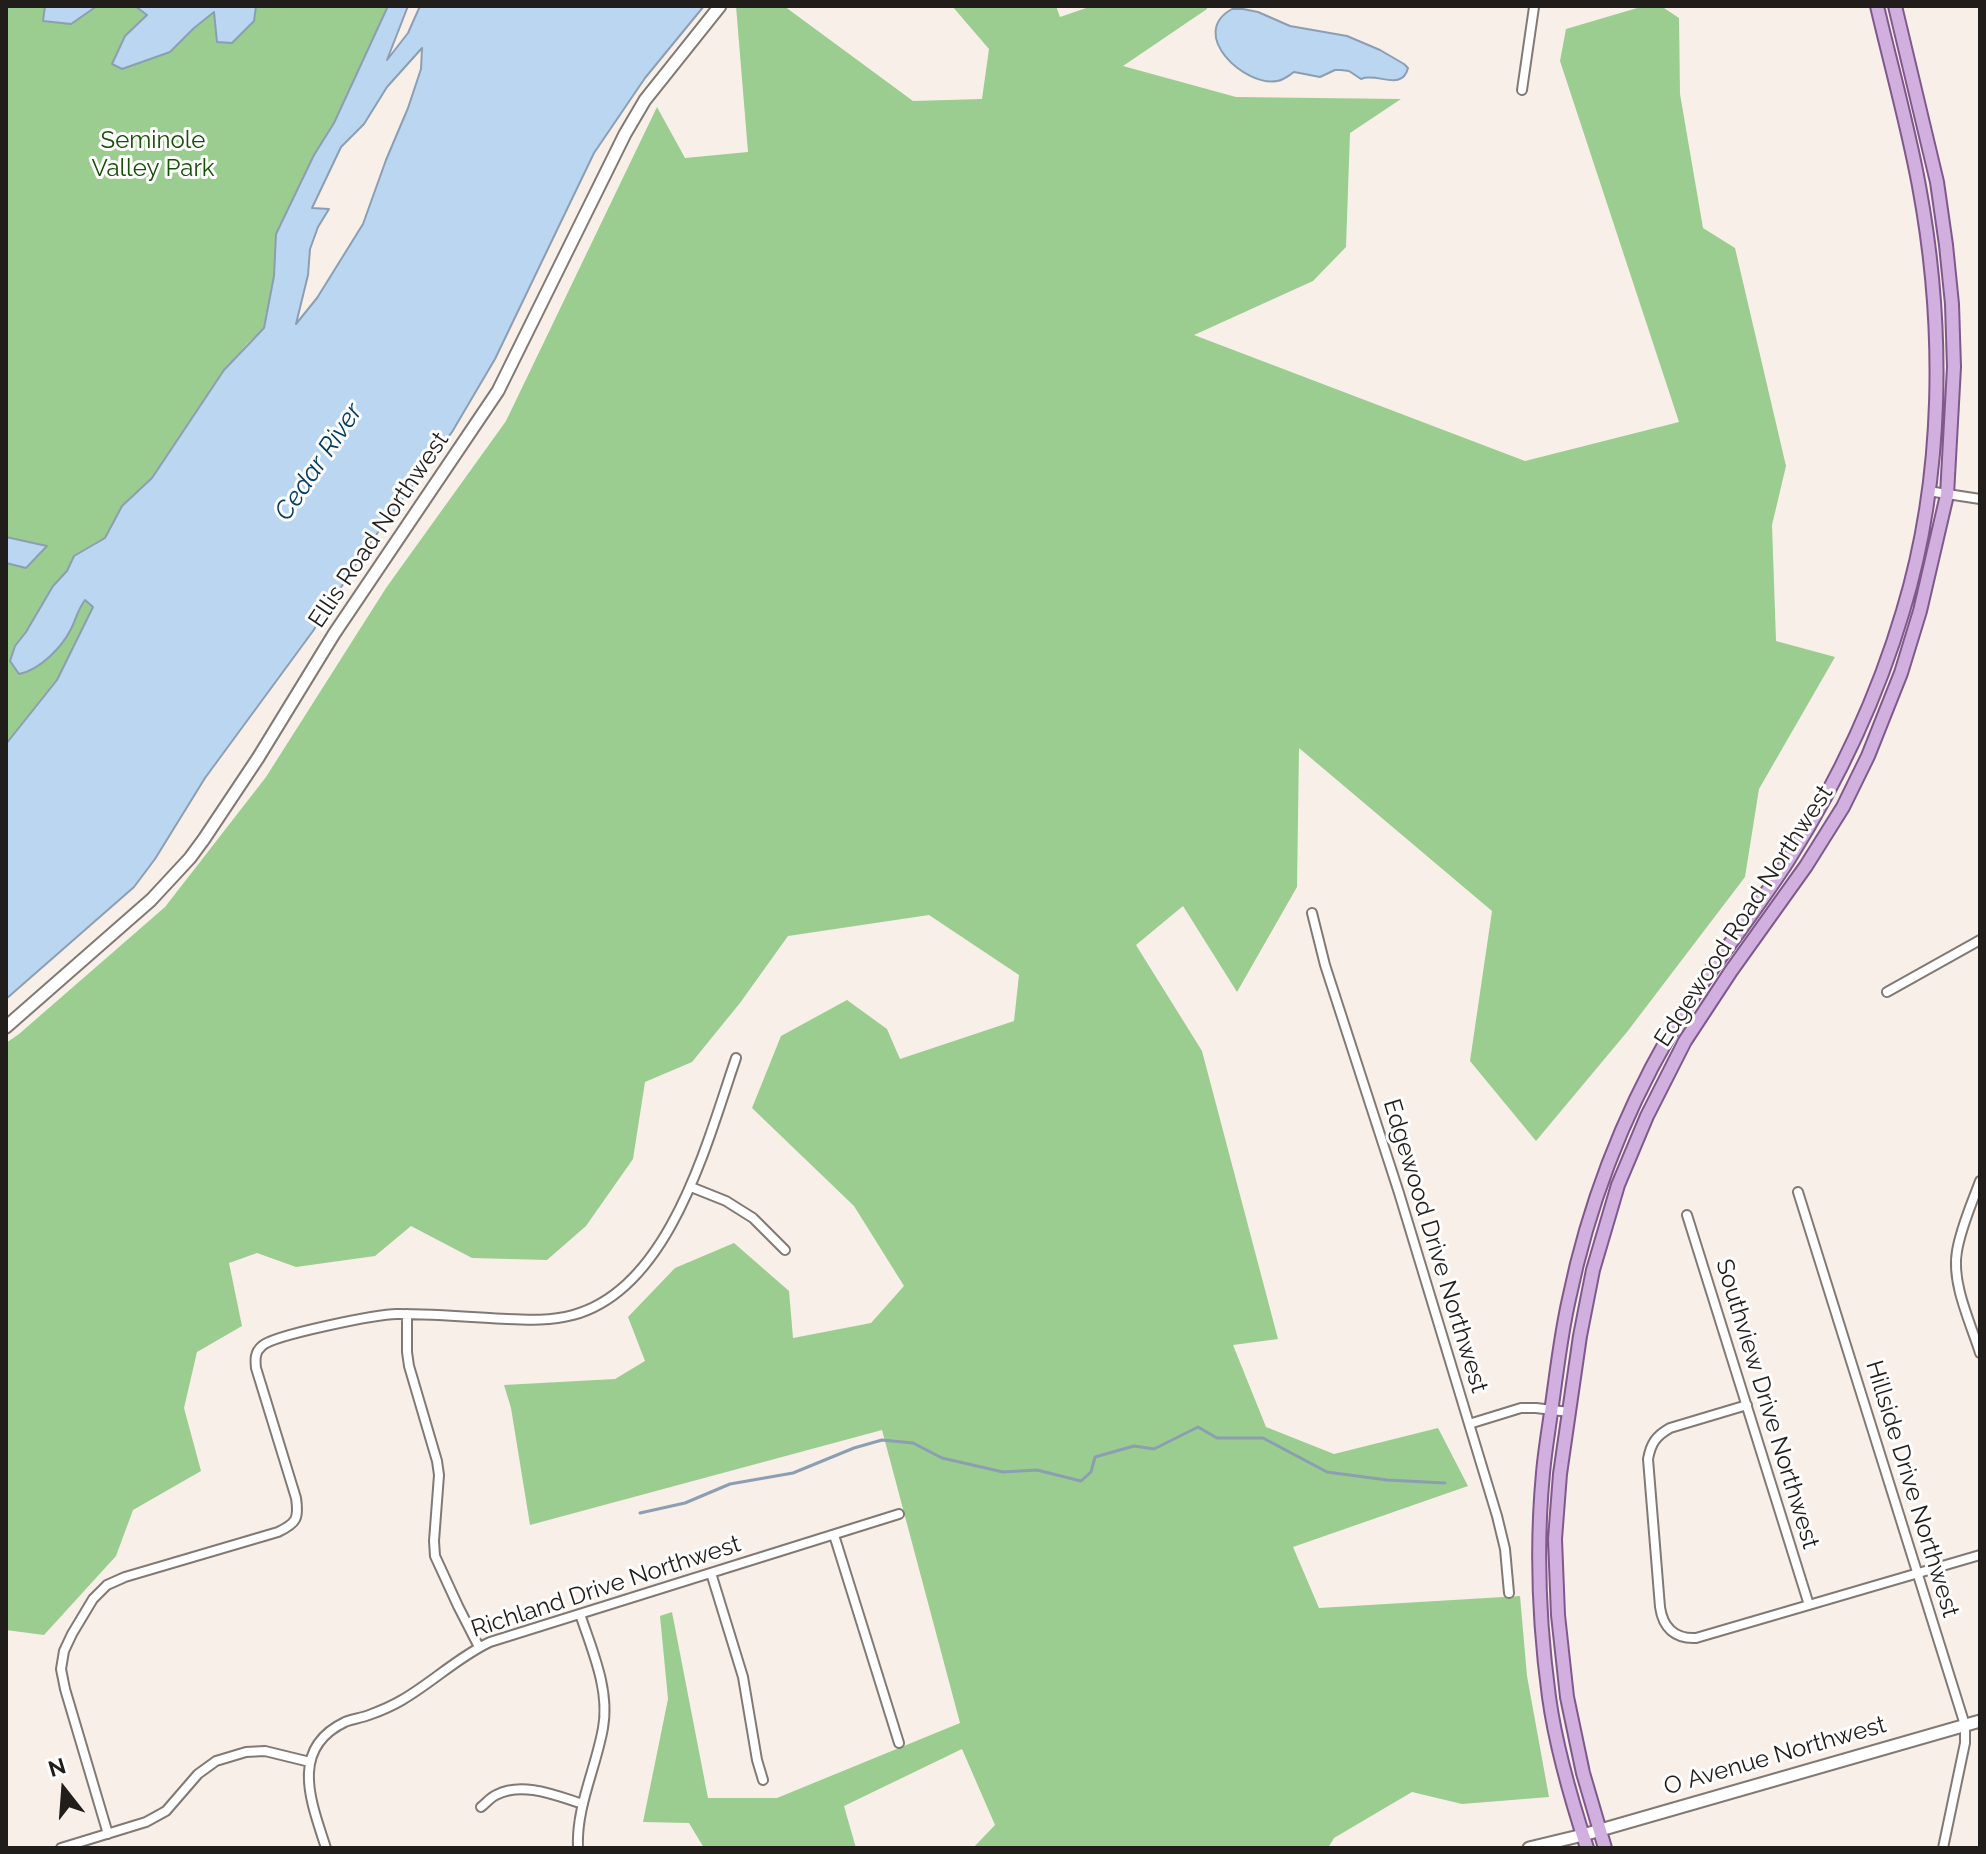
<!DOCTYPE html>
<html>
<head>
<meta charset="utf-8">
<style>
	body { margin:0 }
	#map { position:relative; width:1986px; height:1854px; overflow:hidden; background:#f8efe9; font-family:Raleway,sans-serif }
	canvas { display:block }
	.frame { position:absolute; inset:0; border:8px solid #201d1b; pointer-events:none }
	.north { position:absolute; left:24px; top:1750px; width:80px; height:80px; -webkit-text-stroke:6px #fefefe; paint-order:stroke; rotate:343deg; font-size:22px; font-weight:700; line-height:32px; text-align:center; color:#201d1b }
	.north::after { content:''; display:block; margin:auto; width:28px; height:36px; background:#201d1b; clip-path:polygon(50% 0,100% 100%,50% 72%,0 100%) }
</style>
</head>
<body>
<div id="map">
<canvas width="1986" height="1854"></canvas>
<div class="frame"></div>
<div class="north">N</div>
</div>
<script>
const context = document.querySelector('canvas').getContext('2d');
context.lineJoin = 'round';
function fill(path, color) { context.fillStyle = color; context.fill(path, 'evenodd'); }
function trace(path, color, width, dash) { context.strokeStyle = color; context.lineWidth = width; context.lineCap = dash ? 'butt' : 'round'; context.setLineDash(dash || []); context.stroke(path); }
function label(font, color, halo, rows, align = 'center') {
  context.font = font + ' Raleway,sans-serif'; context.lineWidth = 6; context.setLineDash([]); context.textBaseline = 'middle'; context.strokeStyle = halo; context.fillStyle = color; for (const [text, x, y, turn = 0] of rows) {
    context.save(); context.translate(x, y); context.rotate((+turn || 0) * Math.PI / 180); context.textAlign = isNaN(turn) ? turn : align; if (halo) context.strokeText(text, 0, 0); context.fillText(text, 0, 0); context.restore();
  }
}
fill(new Path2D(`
	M6,6H388L334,123L314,155L276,234L274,276L264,328L247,344L224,370L152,478L122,506L105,538L74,556L67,571L53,586L26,632L15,646L73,625L77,610L85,600L93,607L57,680L6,744Z
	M736,6H784L913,101L982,99L989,49L952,6H1056L1060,17L1092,6H1207V9L1123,66L1236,97L1401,99L1350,133L1346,247L1313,281L1194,335L1525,461L1679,422L1560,61L1566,29L1644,6H1661L1679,18L1680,94L1703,228L1735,248L1786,466L1772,525L1776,641L1835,657L1759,789L1745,877L1627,1032L1536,1141L1470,1061L1492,911L1299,748L1297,887L1237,992L1183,906L1136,945L1202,1051L1278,1339L1233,1345L1266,1427L1334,1454L1438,1428L1468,1486L1293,1547L1319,1608L1520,1596L1527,1676L1549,1797L1462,1804L1412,1792L1334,1838L1328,1848H973L995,1825L962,1749L844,1806L856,1848H704L689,1823L643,1822L668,1699L660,1616L672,1612L708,1798H777L960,1723L882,1430L530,1525L511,1408L504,1385L615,1379L645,1361L628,1317L675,1268L734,1243L789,1291L793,1338L871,1323L904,1286L854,1206L752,1108L781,1036L847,1000L887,1029L900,1059L1014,1021L1019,975L929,915L788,936L740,1003L692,1062L645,1082L633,1159L586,1226L547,1260L472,1258L411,1226L375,1256L296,1267L257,1253L229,1263L242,1326L197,1352L184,1408L201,1471L133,1510L116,1556L44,1635L6,1630V1043L19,1034L165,907L266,777L386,588L506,421L657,107L685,158L748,152Z`), '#9bcd90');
const water = new Path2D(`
	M45,6H97L71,24L43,21Z
	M135,6H256L254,21L232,43L217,42L214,12L194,28L170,52L122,69L112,64L125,36L147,15Z
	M388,6H408L387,60L408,33L420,6H704L645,78L594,153L495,359L452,432L365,550L313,631L205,778L155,859L134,887L6,999V744L57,680L93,607L85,600C77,611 77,617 71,629C62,647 40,670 19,674L10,661L15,646L26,632L53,586L67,571L74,556L105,538L122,506L152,478L224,370L264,328L274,276L276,234L314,155L334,123ZM422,48L421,69L408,108L386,160L363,224L317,298L296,324L308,275L310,249L318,227L329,209L312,208L341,147L364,124L387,87Z
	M1232,9H1243L1258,12L1290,26L1347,36L1380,50L1404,64L1408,68C1402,92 1377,72 1361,79L1349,71L1341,70H1335L1320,77L1294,72C1288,76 1284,80 1277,81C1245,87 1187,34 1232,9Z
	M6,537L47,546L26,568L6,563Z`);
fill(water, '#bad6f1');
trace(water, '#8c9eb1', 2);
trace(new Path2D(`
	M640,1513L685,1503L730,1484L793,1473L854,1448L882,1440L913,1443L942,1458L1003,1472L1037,1470L1081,1481L1091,1472L1095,1457L1134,1446L1154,1449L1198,1427L1217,1438H1263L1327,1472L1387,1480L1445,1483`), '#8c9eb1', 3);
const street = new Path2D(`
	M1522,90L1534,7
	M1928,491L1980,499
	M1312,913L1325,965L1399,1193L1497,1516L1505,1549L1509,1593
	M1887,992L1980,940
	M1980,1181C1972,1203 1961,1227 1957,1251C1951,1283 1971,1324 1980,1353
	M691,1187L726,1201L753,1218L785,1250
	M1798,1192L1965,1725V1743L1943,1848
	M1687,1215L1809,1605
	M407,1314V1352L409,1366L437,1461L439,1475L434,1541L435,1556L458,1606L479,1647
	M1747,1405L1670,1428C1656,1436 1651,1443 1648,1459L1660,1607C1663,1628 1675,1639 1696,1638L1980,1555
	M1469,1424L1521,1408H1536L1569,1412
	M834,1535L899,1743
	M711,1573L743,1677L757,1760L763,1780
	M481,1807C486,1803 491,1797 496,1795C523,1781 557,1796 583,1804
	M108,1834L65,1689L61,1669L64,1651L72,1634L93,1599L107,1585L125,1577L278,1532C297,1523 299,1518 296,1498L256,1368C255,1359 255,1352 262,1346C273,1335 378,1314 397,1314C434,1314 471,1317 507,1319C529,1320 551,1321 573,1315C670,1289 707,1142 736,1058
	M61,1848L146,1822L166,1811L198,1774L216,1761L246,1752L265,1751L310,1762
	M326,1848C312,1804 288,1749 345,1722C352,1719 361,1718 369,1715C380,1711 392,1706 402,1700C433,1682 458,1657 490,1642L899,1514
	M578,1848C576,1807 596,1768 603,1728C610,1690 592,1650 580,1614`);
const secondary = new Path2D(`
	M6,1027L151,900L190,858L204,839L258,758L334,634L498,391L625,134L645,100L720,6
	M1529,1848L1583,1835L1980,1721`);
const primary = new Path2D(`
	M1587,1848C1571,1799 1556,1748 1549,1697C1539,1623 1536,1547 1543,1473C1545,1450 1549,1428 1552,1405C1557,1370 1561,1334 1569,1299C1588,1207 1622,1118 1669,1036C1704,974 1751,919 1789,859C1838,781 1877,699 1903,611C1944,476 1945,325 1919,186C1908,126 1891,66 1877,6
	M1605,1848L1583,1773L1567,1697L1558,1615L1555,1539L1560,1474L1580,1336L1593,1270L1618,1185L1647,1116L1685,1041L1731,971L1806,866L1843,807L1868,756L1901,673L1920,611L1947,495L1954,367L1952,304L1946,245L1937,182L1895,6`);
trace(street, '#817974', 12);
trace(secondary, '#817974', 15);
trace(primary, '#7f598c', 16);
trace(street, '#fff', 8);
trace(secondary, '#fff', 11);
trace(primary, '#d1afdf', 12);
label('24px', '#144f03', '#fefefe', [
	["Seminole",153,141],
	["Valley Park",153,169]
]);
label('24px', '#201d1b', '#fefefe', [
	["Ellis Road Northwest",379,530,-56],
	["Edgewood Road Northwest",1744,916,-57],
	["Edgewood Drive Northwest",1435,1246,73],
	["Southview Drive Northwest",1767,1404,73],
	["Hillside Drive Northwest",1912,1489,73],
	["Richland Drive Northwest",606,1587,-18],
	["O Avenue Northwest",1775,1756,-16]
]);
label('italic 26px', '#033d66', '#fefefe', [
	["Cedar River",319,462,-56]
]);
</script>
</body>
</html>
